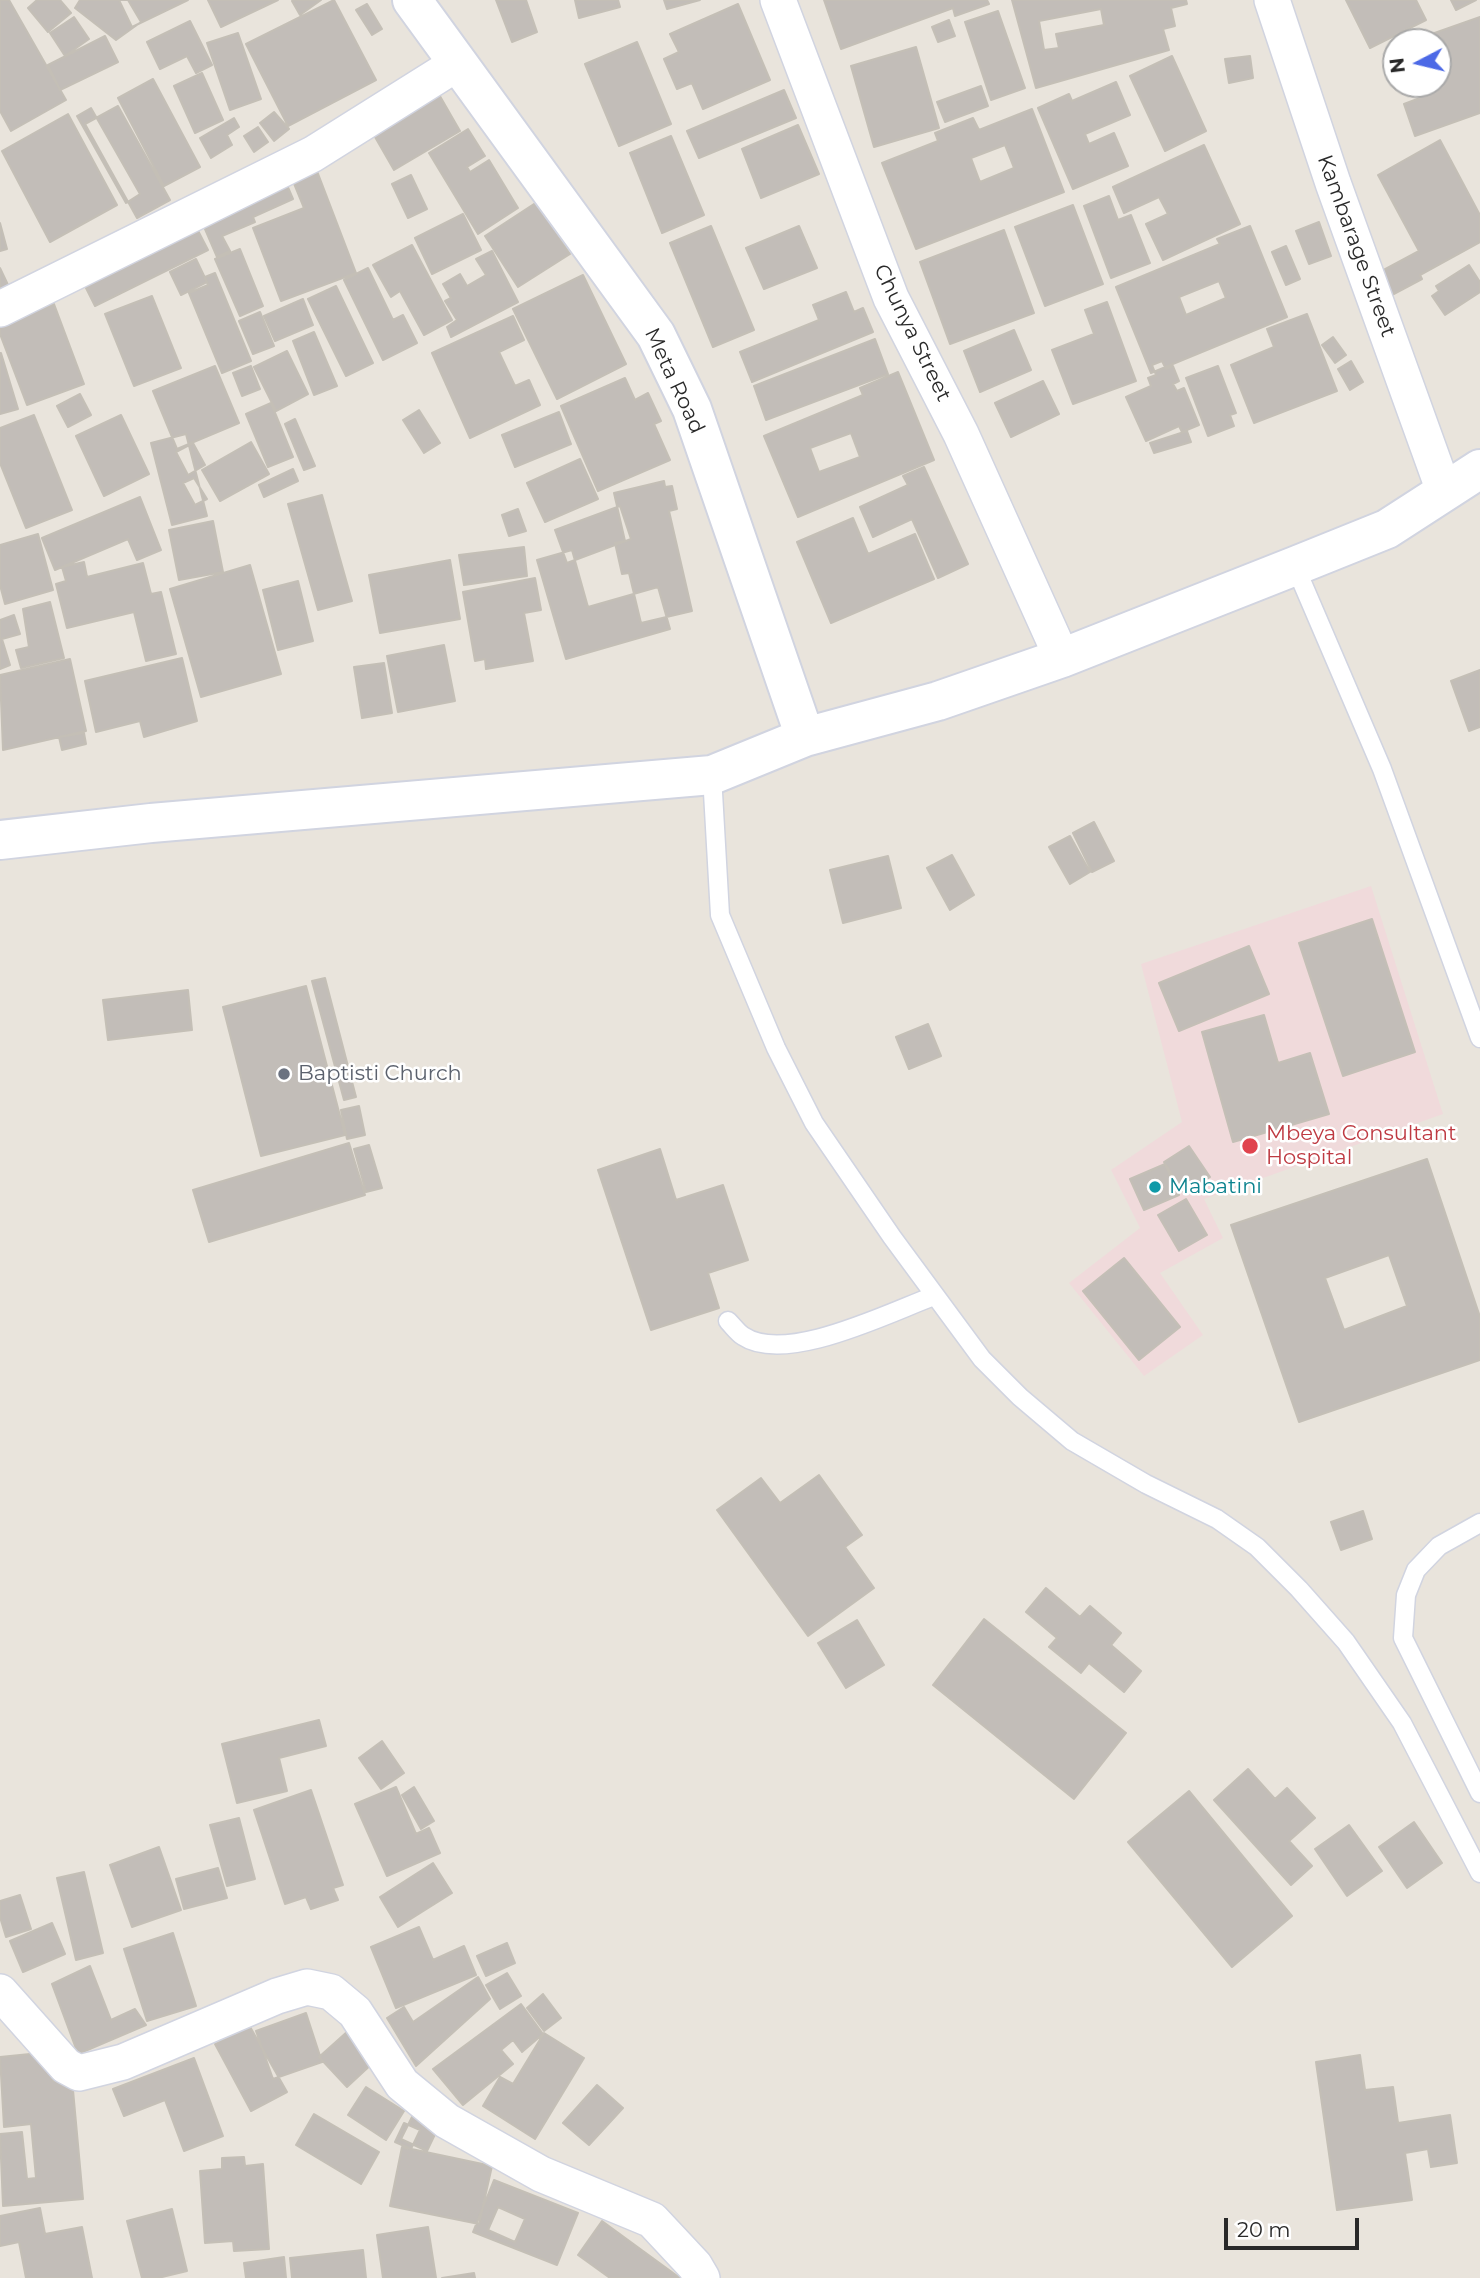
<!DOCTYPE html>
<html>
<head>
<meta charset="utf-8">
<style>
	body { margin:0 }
	#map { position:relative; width:1480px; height:2278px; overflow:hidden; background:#e9e4dc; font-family:Montserrat,sans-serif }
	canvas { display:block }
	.north { position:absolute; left:1382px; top:28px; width:70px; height:70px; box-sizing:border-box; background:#fff; border:2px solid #a9a9a9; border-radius:50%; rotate:263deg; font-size:19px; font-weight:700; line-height:28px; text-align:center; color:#292929 }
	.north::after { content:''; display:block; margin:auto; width:24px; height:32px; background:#4c69e6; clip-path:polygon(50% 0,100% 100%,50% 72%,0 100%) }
	.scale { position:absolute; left:1224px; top:2218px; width:135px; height:32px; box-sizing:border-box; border:4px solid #292929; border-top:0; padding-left:9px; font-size:21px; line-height:24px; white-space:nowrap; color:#292929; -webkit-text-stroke:5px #fff; paint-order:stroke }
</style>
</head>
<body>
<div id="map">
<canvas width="1480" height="2278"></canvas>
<div class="north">N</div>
<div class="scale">20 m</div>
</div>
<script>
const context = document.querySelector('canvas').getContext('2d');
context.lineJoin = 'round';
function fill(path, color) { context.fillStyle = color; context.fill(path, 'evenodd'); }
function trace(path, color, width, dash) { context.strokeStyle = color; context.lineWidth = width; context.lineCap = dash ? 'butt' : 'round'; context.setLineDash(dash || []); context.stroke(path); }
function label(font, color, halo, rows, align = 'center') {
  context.font = font + ' Montserrat,sans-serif'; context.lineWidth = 5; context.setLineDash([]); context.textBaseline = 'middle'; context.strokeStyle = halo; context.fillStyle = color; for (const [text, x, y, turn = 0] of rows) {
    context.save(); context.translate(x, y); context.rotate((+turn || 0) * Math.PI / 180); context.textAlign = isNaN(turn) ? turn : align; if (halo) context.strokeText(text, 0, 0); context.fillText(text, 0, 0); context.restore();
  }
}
fill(new Path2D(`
	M1371,886L1443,1114L1204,1199L1223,1238L1160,1273L1203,1335L1144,1376L1069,1283L1140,1228L1111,1170L1182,1122L1141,964Z`), '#f0dadb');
const building = new Path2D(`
	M0,0H9L66,100L11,131L0,111Z
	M37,0H60L71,13L48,32L28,8Z
	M80,0H128L141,22L116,40L75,8Z
	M119,0H188L132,27Z
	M208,0H278L221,27Z
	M321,0L300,15L292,1L293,0Z
	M334,0L376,80L288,126L246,44Z
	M496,0H526L537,32L512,42Z
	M575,0H618L620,7L579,18Z
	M664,0H700L667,9Z
	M824,0H987L989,4L955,16L953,8L841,49Z
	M1012,0H1186L1187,4L1171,8L1175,26L1163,29L1169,50L1036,88ZM1101,9L1104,25L1056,34L1059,48L1044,50L1039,21Z
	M1346,0H1416L1426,20L1370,48Z
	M1451,0H1476L1456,10Z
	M367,4L382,29L372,35L356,10Z
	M738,4L770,80L703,109L692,83L677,89L664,59L679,52L670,34Z
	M998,11L1025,88L991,100L965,22Z
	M74,17L89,39L65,56L50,33Z
	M1480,17V113L1415,136L1404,104L1420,98L1415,84H1438V42H1409Z
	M949,20L955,36L938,42L932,27Z
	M190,21L212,65L196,73L187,56L160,69L147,42Z
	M238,33L261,99L230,110L207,43Z
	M105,36L118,62L60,90L48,65Z
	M637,42L671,124L619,146L585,64Z
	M916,47L939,128L874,147L851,66Z
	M1172,56L1206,131L1165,151L1130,76Z
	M1250,56L1253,78L1229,83L1225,59Z
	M202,73L223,120L195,133L174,86Z
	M153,79L200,167L164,186L118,98Z
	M1116,82L1130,115L1085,134L1089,144L1114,133L1128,166L1073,189L1038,108L1069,94L1072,101Z
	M981,86L988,106L945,122L937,102Z
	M784,90L796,118L699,158L687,131Z
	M437,91L460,131L394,170L371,130Z
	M118,106L170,200L137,218L85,124Z
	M91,108L140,194L126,203L77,116Z
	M1032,109L1064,192L916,249L882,163L938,141L935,133L973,118L979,130ZM1005,145L1014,168L980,182L971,158Z
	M274,112L289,129L274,141L260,123Z
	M68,114L117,205L50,242L2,151Z
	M234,118L239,127L227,135L232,145L211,158L200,138Z
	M798,125L819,174L761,198L742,149Z
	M258,127L268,142L254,152L244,136Z
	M468,129L485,156L467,167L470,172L489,160L518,208L478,234L429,153Z
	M671,136L704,215L662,233L630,153Z
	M1440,140L1480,215V242L1420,275L1422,279L1390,296L1378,273L1419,251L1378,175Z
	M1204,145L1240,224L1163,260L1146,224L1168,214L1159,197L1124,213L1113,187Z
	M317,171L356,273L281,301L253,228L304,208L293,181Z
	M411,175L427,209L408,218L392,184Z
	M284,178L293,199L253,217L255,222L222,236L230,251L217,257L199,215Z
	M1109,196L1118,220L1131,215L1150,263L1111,278L1084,206Z
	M537,202L570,254L518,287L485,236Z
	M1073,205L1103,284L1045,306L1015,227Z
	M463,214L481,250L432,274L415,238Z
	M193,221L208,250L95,306L80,276Z
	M1319,222L1331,256L1309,264L1296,231Z
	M0,223L7,249L0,251Z
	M711,226L754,330L713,347L670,243Z
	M799,226L817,268L764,289L746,248Z
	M1250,226L1287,317L1151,373L1116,287L1220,244L1217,239ZM1219,281L1226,298L1186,315L1179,297Z
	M1004,230L1034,313L950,344L920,262Z
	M412,245L452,320L424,335L400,291L391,297L373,265Z
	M1286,246L1300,279L1286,285L1272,252Z
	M240,249L263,306L240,316L215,259Z
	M492,251L518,302L451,337L447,327L457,320L445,301L451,298L443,284L460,274L467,286L486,275L476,259Z
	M196,259L207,282L181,295L170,272Z
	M1469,265L1480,282V292L1445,315L1432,296L1439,291L1436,286Z
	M0,268L9,287L0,292Z
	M368,268L393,320L403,315L417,343L383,360L344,280Z
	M215,273L251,361L222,373L189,293L208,285L205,277Z
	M583,275L626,364L557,399L513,309Z
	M336,286L373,363L346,376L308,299Z
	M846,292L854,312L863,308L873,332L752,382L740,352L819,320L813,305Z
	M152,296L181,368L134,386L105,314Z
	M303,299L313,325L275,341L264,316Z
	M1107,302L1136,381L1073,404L1052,350L1094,334L1085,310Z
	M54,304L84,384L27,405L0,334V324Z
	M260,312L274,346L253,354L239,321Z
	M1307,314L1337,391L1254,423L1231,365L1274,347L1267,329Z
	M513,316L524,340L499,352L515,386L529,380L540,405L470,438L432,353Z
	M1014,330L1031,370L980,392L964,351Z
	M314,332L337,386L314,395L293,341Z
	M1333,337L1346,355L1335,363L1322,345Z
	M875,339L888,374L766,420L754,386Z
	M287,351L308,394L276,411L254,367Z
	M1,353L18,409L0,414V353Z
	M1162,361L1166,369L1173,366L1179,381L1173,384L1177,391L1184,388L1199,425L1182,432L1179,426L1146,441L1126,397L1151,386L1148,378L1156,375L1152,365Z
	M1351,361L1363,382L1350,390L1338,369Z
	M215,366L239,423L177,449L153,391Z
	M251,366L260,389L242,396L233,373Z
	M1218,366L1236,413L1230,415L1234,426L1208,436L1186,378Z
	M898,372L934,460L798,517L764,436L863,395L860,388ZM851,433L860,457L819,472L810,448Z
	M625,378L635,400L648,393L661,421L654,424L670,460L598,491L561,406Z
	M1043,381L1059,414L1011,437L995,403Z
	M80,394L91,415L68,427L57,406Z
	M271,403L293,457L268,467L246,414Z
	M419,410L440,443L424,453L403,420Z
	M559,412L571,444L515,467L502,435Z
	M34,415L72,510L26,528L0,463V428Z
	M121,415L149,474L104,496L76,436Z
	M295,419L315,466L304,470L285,424Z
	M1187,431L1191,442L1154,453L1150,443Z
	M186,434L207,516L172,525L151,443Z
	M251,442L269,474L220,501L202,470Z
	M193,443L205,465L188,475L176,452Z
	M580,459L598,499L545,522L527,483Z
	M924,467L968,564L938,578L912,519L873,537L860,507L908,485L903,476Z
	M293,469L298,481L264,497L259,485Z
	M194,478L207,499L195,505L183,483Z
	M664,481L665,487L672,486L677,509L669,511L692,611L641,623L629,573L622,574L615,543L625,541L614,493Z
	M322,495L352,601L318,610L288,504Z
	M140,497L161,550L137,560L128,539L55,570L42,538Z
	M620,506L631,539L567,563L555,530Z
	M518,509L526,531L509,536L502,515Z
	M853,518L868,554L915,534L934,579L831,623L797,542Z
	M213,521L223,572L179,580L169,530Z
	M38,534L53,590L5,604L0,585V545Z
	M524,547L527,576L464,585L459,555Z
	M572,550L588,607L658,587L670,629L566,659L537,560Z
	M450,560L460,619L380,633L369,575Z
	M84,562L87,577L143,563L151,594L161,592L176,654L146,661L134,612L67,628L56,584L66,581L62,567Z
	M250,565L281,674L201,697L170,589Z
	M535,578L541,610L524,613L533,661L486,669L485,659L475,661L463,592Z
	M298,581L313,641L278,650L263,590Z
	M50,602L64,658L21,668L16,650L29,647L23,609Z
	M14,615L20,634L2,639L10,665L0,669V620Z
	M444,645L455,701L398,712L387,656Z
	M182,658L197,721L144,737L140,721L96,732L85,681Z
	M70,659L86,731L3,750L0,675Z
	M384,663L392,713L362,718L354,667Z
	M1480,670V727L1469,731L1451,681Z
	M84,733L86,744L62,750L59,737Z
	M1094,822L1114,861L1092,872L1073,833Z
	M1070,836L1090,872L1070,884L1049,847Z
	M952,855L974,895L950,910L927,868Z
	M888,856L901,908L843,923L830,870Z
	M1372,919L1415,1052L1343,1076L1299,943Z
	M1249,946L1269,994L1179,1031L1159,983Z
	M325,978L356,1097L344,1100L312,981Z
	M306,986L345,1135L261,1156L223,1007Z
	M188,990L192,1030L108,1040L103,1000Z
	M1264,1015L1278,1063L1310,1053L1329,1114L1233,1142L1202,1032Z
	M928,1024L941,1056L909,1069L896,1037Z
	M359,1106L365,1135L347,1139L341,1110Z
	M349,1143L365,1195L209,1242L193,1190Z
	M369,1145L382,1188L366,1192L354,1149Z
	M1189,1146L1210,1177L1184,1193L1164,1162Z
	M660,1149L676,1200L723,1185L748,1260L708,1273L719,1308L651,1330L598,1170Z
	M1427,1159L1480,1317V1360L1299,1422L1231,1225ZM1389,1255L1407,1306L1344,1330L1325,1278Z
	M1165,1164L1179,1195L1144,1210L1130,1179Z
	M1186,1199L1207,1235L1179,1251L1158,1215Z
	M1124,1258L1180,1327L1139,1360L1083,1291Z
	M819,1475L862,1535L845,1547L874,1588L808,1636L717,1510L761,1478L780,1503Z
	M1363,1511L1372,1539L1341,1550L1331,1522Z
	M1046,1588L1080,1617L1090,1606L1121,1633L1111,1645L1141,1671L1124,1692L1089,1663L1081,1673L1049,1647L1057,1638L1026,1612Z
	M984,1619L1126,1733L1074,1799L933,1685Z
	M857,1620L884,1665L846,1688L818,1643Z
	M319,1720L326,1746L279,1758L287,1791L237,1803L222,1744Z
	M382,1741L404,1773L381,1789L359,1758Z
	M1248,1769L1275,1799L1287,1788L1315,1818L1289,1841L1312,1866L1291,1885L1214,1800Z
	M396,1787L416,1834L429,1828L440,1853L387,1876L355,1804Z
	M414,1787L434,1821L421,1829L402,1795Z
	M311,1790L343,1885L333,1888L338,1900L311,1909L306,1897L285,1904L254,1810Z
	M1189,1791L1292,1916L1232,1967L1128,1842Z
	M239,1818L255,1879L227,1886L210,1825Z
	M1414,1822L1442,1863L1407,1888L1379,1847Z
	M1349,1825L1382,1871L1347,1896L1315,1849Z
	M159,1847L181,1910L132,1927L110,1865Z
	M433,1863L452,1893L398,1927L380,1897Z
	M218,1868L227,1898L184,1909L176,1879Z
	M84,1872L103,1953L76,1960L57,1878Z
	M20,1895L31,1929L6,1937L0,1917V1901Z
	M52,1923L65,1954L23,1972L10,1941Z
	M419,1927L433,1960L464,1946L476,1975L396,2008L371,1947Z
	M173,1933L196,2006L147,2021L124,1949Z
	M507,1943L515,1963L486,1976L477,1956Z
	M90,1966L111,2020L135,2009L146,2025L78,2054L52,1984Z
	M507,1973L521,1996L500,2009L486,1985Z
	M478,1977L490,1999L416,2066L387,2018L404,2007L413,2022Z
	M543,1994L561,2018L544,2031L527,2008Z
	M521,2004L543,2034L522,2052L513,2040L501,2050L513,2064L463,2105L433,2069Z
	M306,2013L322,2062L273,2079L256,2031Z
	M249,2025L287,2092L251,2111L215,2044Z
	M348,2031L375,2061L347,2087L319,2057Z
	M544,2033L584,2058L535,2139L483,2106L500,2077L513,2084Z
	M50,2052L53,2081L72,2079L83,2199L3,2206L0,2134L22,2132L27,2179L36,2178L31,2124L4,2127L0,2057Z
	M1360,2055L1365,2090L1393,2087L1398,2123L1450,2115L1457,2163L1431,2167L1428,2149L1405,2153L1412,2200L1337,2210L1316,2062Z
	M194,2058L223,2136L184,2151L165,2100L124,2116L113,2089Z
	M597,2085L623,2108L589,2145L563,2123Z
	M366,2087L404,2111L386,2140L348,2115Z
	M314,2114L379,2152L361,2184L296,2145Z
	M413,2115L439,2126L427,2151L401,2139Z
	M404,2123L420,2130L411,2149L395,2142Z
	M402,2147L492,2166L479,2224L390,2206Z
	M244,2157L245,2166L263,2164L269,2249L234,2251L233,2241L205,2243L200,2171L222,2169V2158Z
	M494,2180L578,2213L557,2265L473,2232Z
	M498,2207L525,2219L515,2242L488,2230Z
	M40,2208L45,2234L82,2227L92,2278H26L19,2242L0,2246V2216Z
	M172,2209L187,2271L158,2278H142L127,2221Z
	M602,2221L680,2278H610L578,2255Z
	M428,2227L436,2278H383L377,2235Z
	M363,2250L366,2278H292L290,2258Z
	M284,2257L286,2278H246L244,2263Z
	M474,2273L475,2278H442Z`);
fill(building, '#c2bdb8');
trace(building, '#c4bfb6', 2);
const lane = new Path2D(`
	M1295,566L1382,769L1480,1038
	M712,775L720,915L776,1048L814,1123L892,1237L982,1359L1020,1397L1072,1441L1146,1484L1217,1519L1257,1547L1299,1589L1346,1642L1402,1723L1480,1873
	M728,1321C733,1326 738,1333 743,1336C786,1365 890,1312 934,1296
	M1480,1523L1439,1546L1416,1570L1406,1595L1403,1638L1480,1793`);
const street = new Path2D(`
	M778,0L891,298L961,434L1062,658
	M1272,0L1333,183L1444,491
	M0,309L313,154L458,63
	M0,1992L66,2066L79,2073L123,2062L277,1996L307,1987L331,1992L355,2012L402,2084L447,2121L541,2174L652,2220L695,2266L702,2278`);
const secondary = new Path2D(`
	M412,0L656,335L692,409L805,737
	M0,840L151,823L712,775L805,737L938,701L1062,658L1295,566L1387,529L1480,469`);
trace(lane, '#d1d4e0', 21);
trace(street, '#d1d4e0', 38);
trace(secondary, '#d1d4e0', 42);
trace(lane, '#fff', 18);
trace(street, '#fff', 35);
trace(secondary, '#fff', 38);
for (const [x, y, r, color] of [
	[284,1074,7,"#6b7280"],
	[1250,1146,9,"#e0444e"],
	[1155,1187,7,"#0f9aa8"]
]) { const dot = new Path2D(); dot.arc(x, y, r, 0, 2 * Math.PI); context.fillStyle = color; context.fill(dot); trace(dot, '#fff', 2.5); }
label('21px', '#292929', '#fff', [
	["Kambarage Street",1356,246,70],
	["Chunya Street",912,333,64],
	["Meta Road",674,381,65]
]);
label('21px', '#5b616d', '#fff', [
	["Baptisti Church",298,1074]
], 'left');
label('21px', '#be3a42', '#fff', [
	["Mbeya Consultant",1266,1134],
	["Hospital",1266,1158]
], 'left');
label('21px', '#0d838f', '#fff', [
	["Mabatini",1169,1187]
], 'left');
</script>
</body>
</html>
